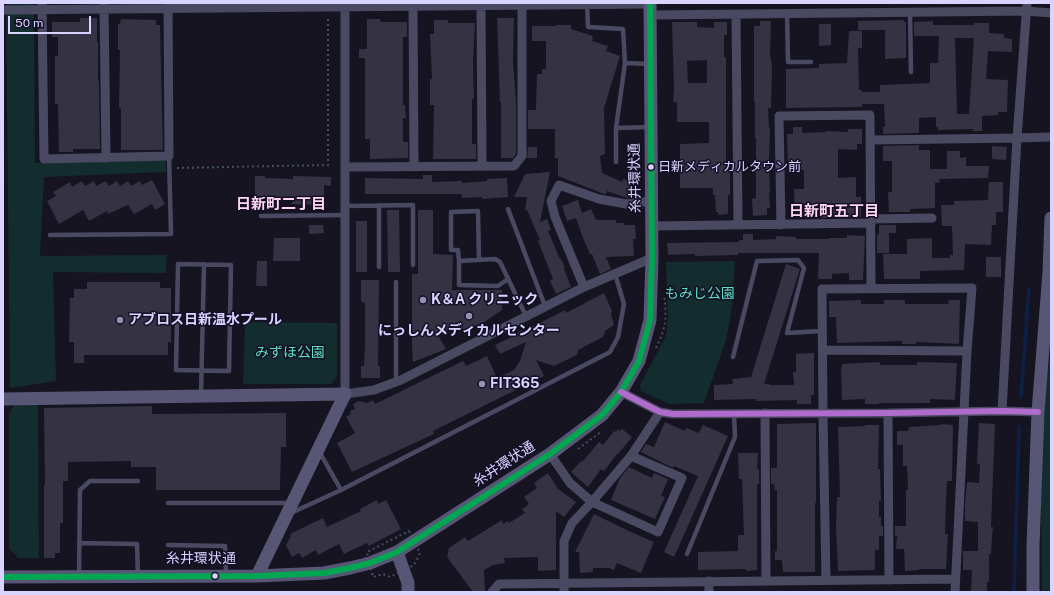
<!DOCTYPE html>
<html>
<head>
<meta charset="utf-8">
<style>
	body { margin:0 }
	#map { position:relative; width:1054px; height:595px; overflow:hidden; background:#161421; font-family:"Public Sans",sans-serif }
	canvas { display:block }
	.frame { position:absolute; inset:0; border:4px solid #d9d4ff; pointer-events:none }
	.scale { position:absolute; left:8px; top:16px; width:83px; height:18px; box-sizing:border-box; border:2px solid #d9d4ff; border-top:0; padding-left:5px; font-size:12px; line-height:14px; white-space:nowrap; color:#d9d4ff; -webkit-text-stroke:3px #130f26; paint-order:stroke }
</style>
</head>
<body>
<div id="map">
<canvas width="1054" height="595"></canvas>
<div class="frame"></div>
<div class="scale">50 m</div>
</div>
<script>
const context = document.querySelector('canvas').getContext('2d');
context.lineJoin = 'round';
function fill(path, color) { context.fillStyle = color; context.fill(path, 'evenodd'); }
function trace(path, color, width, dash) { context.strokeStyle = color; context.lineWidth = width; context.lineCap = dash ? 'butt' : 'round'; context.setLineDash(dash || []); context.stroke(path); }
function label(font, color, halo, rows, align = 'center') {
  context.font = font + ' "Public Sans","Noto Sans JP",sans-serif'; context.lineWidth = 3; context.setLineDash([]); context.textBaseline = 'middle'; context.strokeStyle = halo; context.fillStyle = color; for (const [text, x, y, turn = 0] of rows) {
    context.save(); context.translate(x, y); context.rotate((+turn || 0) * Math.PI / 180); context.textAlign = isNaN(turn) ? turn : align; if (halo) context.strokeText(text, 0, 0); context.fillText(text, 0, 0); context.restore();
  }
}
fill(new Path2D(`
	M6,3H34L35,163L165,159L166,172L44,177L40,256L167,255L166,273L53,272L56,381L10,388Z
	M735,261L732,307L726,340L704,403L669,404L641,391L640,385L666,336L668,317L666,262Z
	M245,322L337,323V377L332,384H243Z
	M1051,350V592H1042L1040,428Z
	M38,404L39,558H18L9,548V413L14,405Z`), '#132c2d');
trace(new Path2D(`
	M1021,397L1029,289
	M1014,592L1019,427`), '#0d2144', 3.5);
fill(new Path2D(`
	M80,18H97V42H98V81H99L100,149H73V152H59L58,104H55V56H58V37H52V22H80Z
	M497,18H514L513,61L516,102V154L513,158H501V102H500Z
	M121,19L156,20V25H160L163,150H121V108H119L120,50H118V24H120Z
	M367,19H380L381,22H407V37H403V105H405L406,118H403V142H408V158L370,159V139H365V58H359V49H367Z
	M434,20H448V23H475L473,62L474,99H472V144H476V159H433L434,105H430V79H432L430,34H434Z
	M904,20V22H906V58L885,59V30H858V21Z
	M760,21H771L770,57H771L772,69L771,108H768L769,128H770L769,162L770,193H769L770,208H767V215L753,216L752,199L756,198V172H754V163H756V138H755V102H754V26H760Z
	M933,21V25H974V23H989V33L1004,34V38L1012,39V52L988,51L986,79L1008,80L1007,112H998V115L982,116V131H973V129L938,130V127H936V117L919,118V133L883,134V127H885L884,104H862V107L786,108V69L819,68V64L847,63L849,31H862V48H858L859,90H862V92H880V85L930,83V63H938L939,36H914V22ZM955,38H974L969,114H957Z
	M672,22H697V27L714,28V22H727V35H724V57H726V168H730V195H728V214L718,215V212H716L715,195H713V188H680V144L709,143V123L708,122H677V102H673L674,89ZM707,60V83H688L687,61Z
	M819,24H831V45L819,46Z
	M556,25H571V29L593,36L592,41L608,46L606,51L620,56L604,108L605,154L600,156L602,173L622,182L623,179L636,184L631,197L627,198L607,191L606,194H604L558,176V158H555V129H528V110H536L537,74H542V69H546V41H532V26H556Z
	M793,127H802V133L826,132V131L848,132V129H862V144H857V150L838,149V178L856,177V197H861V217L821,218V215L795,216L794,189H804V170H788L787,134H793Z
	M919,145V150H930V169H947V151H960V158L966,157V166H989L988,178L939,179L940,182L935,183V208L910,209V212H889L888,192H892V161H883V146Z
	M992,146L1007,147L1006,160L992,159Z
	M528,147H537V158H527Z
	M550,172L540,222L547,219L551,230L548,231L560,259H561L565,268L564,269L571,287L556,294L550,281L553,279L538,241L540,240L527,210H525L527,197H514L525,174Z
	M423,175H432V182L462,181V183L487,181V179L507,178L508,197L482,199V197L462,198L461,194H365V178L423,179Z
	M255,176H265V178L293,179V176L331,177V186L324,185V199H317V205L292,204V200L271,199V197H255Z
	M152,180L165,204L155,210L152,204L134,214L128,205L108,214L107,211L89,221L83,210L59,224L47,201L56,196L53,192L70,182L72,187L82,181L85,186L94,181L96,186L106,181L109,186L117,181L120,186L128,181L131,186L140,181L142,185Z
	M989,182H1003V212H996V225H992L991,245L965,244L964,270L920,271V279H884L883,254H907V239L932,238V258H950V255H953L952,226H942L941,205H954V201L988,200Z
	M578,200L582,213L591,209L596,220H616V223H624V225H635L636,239H633L634,256L606,257L611,269L600,274L592,254H590L583,238L576,218L567,221L562,206Z
	M387,210H399L400,272H388Z
	M418,210H433V254L453,255L452,290H502V310L483,323L466,329L446,331V334L438,335L446,349L413,362L412,345V274H418Z
	M356,221H367V272H356Z
	M309,225H323L324,233L309,234Z
	M879,225H896V233H889V253H877V235H879Z
	M743,234H753V240L776,239V236L796,237V239H829V238H847V235L865,236L863,280H849V273L832,274V279H818L819,253H738V255L695,256V254L668,255L667,243L739,242V240H743Z
	M274,238H300V261H273Z
	M986,257H1001V277H986Z
	M257,261H267V286H256Z
	M786,264L800,269L764,384H769V385H794L793,372H796V354L814,353V395H811V404H797V400L756,401V399L714,400V385L733,384L732,379L751,377Z
	M361,280H379L378,366H380V378H361V366H364L365,345V303L361,302Z
	M87,282H160V288H171V342H168V355H84V363H74V342H69L70,298H74V289H87Z
	M604,293L612,311L611,314L614,325L605,331L603,337L578,350L577,355L554,366L536,360L544,376L433,431L434,434L352,472L337,443L355,433L346,417L351,414L350,411L355,409L353,404L359,401L367,403L373,400L375,404L463,361L466,366L487,356L497,378L514,370L520,361L526,342L500,354L495,345L514,336L513,334L522,330V332L565,310L566,313Z
	M861,300V304H884V300H905V304H948L949,300H960L959,344L916,342V344H902V341L837,343L836,317H829V301Z
	M880,362V365H917V362L957,363L955,400L930,399V403H879V404H865V399L842,400L841,367H842V364Z
	M152,406V414L286,413V447H281L280,490H156V467H131V461L68,462V481H63V523H60V553H55V558H44V485H45L44,408Z
	M665,422L685,431L686,428L699,433L703,425L728,436L674,557L664,552L698,476L674,466L673,468L641,452L646,444L654,447Z
	M816,423V503H815V572H783L782,560H775V551H777V490H775L774,484H771V468H777V424Z
	M979,423L995,424L991,527H993L992,537L991,554H989V582H987V592H971L972,570H963V551H978V522L965,521V505L967,482L979,483L980,464H977Z
	M941,424L953,425L952,481H947L946,500L945,534H948L946,569H919V570L905,571L904,549H896L897,536H895V526H906V490H908L907,466H903V445H897V431H908L909,427L941,425Z
	M865,425H879L878,469H880L881,501H879V517H881V526H883V536H879V550H875V570L838,571L836,526L837,497H840L838,427L865,426Z
	M618,429L620,431L622,429L632,437L618,454H617L604,471L601,469L588,487L571,472L581,461L582,462L599,442L603,445L614,431L616,432Z
	M738,453H758L757,469H759V484H757V570L746,571V569L698,570V552L738,551V535H744L742,479H739Z
	M629,467L652,478L654,473L668,479L661,496L665,497L655,519L611,500L620,478Z
	M548,473L558,489L576,502L564,517L556,511V570L538,571V557L504,558L505,563L493,565L484,570L485,592H473L447,557L449,548L465,537L468,541L502,520L503,524L508,521L509,523L525,513L522,509L529,504L524,497L537,488L534,483Z
	M377,500L378,504L386,500L401,529L369,546L367,543L344,554L339,544L318,555L316,550L302,558L299,553L292,557L286,545L291,536L290,534L323,518L327,527L361,511L360,509Z
	M594,514L631,532L654,542L641,573L617,563L614,570L609,568H593V572L580,573L579,552H575Z`), '#343243');
trace(new Path2D(`
	M177,168L328,165V17
	M656,348C666,328 667,317 664,295
	M578,449L602,431
	M409,531L420,553L414,565L390,577L383,574L373,577L367,552Z`), '#44505f', 2, [2, 3]);
trace(new Path2D(`
	M587,4L588,27L623,29L625,63L649,64
	M910,12L911,72
	M787,13L788,62H811
	M625,63L616,128L649,127
	M616,128V162
	M379,205V267
	M345,206L413,205V265
	M508,209L545,306
	M261,216L345,215
	M50,235L171,234L169,156
	M479,260L478,211L451,212V250H458L459,261L495,259L500,262L526,316
	M459,261V285L498,286L508,279
	M178,264L231,265L229,371L176,370Z
	M396,282V382
	M733,357L757,261L798,260L804,268L787,333L822,331
	M201,394L204,264
	M319,451L341,490
	M168,503H290
	M291,513L341,490L610,352L618,337L624,304L615,274
	M79,543L137,544L138,576
	M168,545L225,546L226,575
	M687,554L735,437L734,414
	M79,576L80,490L90,481H138`), '#4a4962', 4.5);
trace(new Path2D(`
	M42,3L44,159L169,156L168,4
	M104,3L106,158
	M413,6L414,167
	M481,6L482,166
	M345,7V394L374,390L401,380L584,287L652,258
	M3,10L650,4
	M736,14L738,225
	M651,15L1026,11L1051,13
	M870,140L1017,138L1051,137
	M345,167L514,166L522,156V5
	M870,219L932,218
	M781,225L779,116L870,115L871,288
	M652,226L871,223
	M584,287L555,217L551,201L559,185L599,199L626,204L651,201
	M823,350L967,351
	M621,392L660,412L673,414L888,413L1002,411L1038,412
	M1002,411L1017,138L1027,3
	M765,413L766,581
	M888,413L889,580
	M550,454L570,483L592,502L658,532L682,478L631,456
	M826,580L823,414L822,289L972,288L967,351L955,592
	M709,581V592
	M492,592L499,584L955,579
	M564,592V541L572,523L592,502L631,456L660,412`), '#4a4962', 9);
trace(new Path2D(`
	M3,399L345,394L257,576
	M397,552L408,583V592
	M3,577L257,576L324,573L350,568L370,563L397,552L550,454L602,415L621,392L639,361L650,320L652,258L650,3
	M1033,592V546L1038,412L1049,272L1051,218`), '#575674', 13);
trace(new Path2D(`
	M3,577L257,576L324,573L350,568L370,563L397,552L550,454L602,415L621,392L639,361L650,320L652,258L650,3`), '#00a651', 6);
trace(new Path2D(`
	M621,392L660,412L673,414L888,413L1002,411L1038,412`), '#b06ccc', 6);
for (const [x, y, r, color] of [
	[651,167,3.5,"#d9d4ff"],
	[423,300,4,"#9591b1"],
	[469,316,4,"#9591b1"],
	[120,320,4,"#9591b1"],
	[482,384,4,"#9591b1"],
	[215,576,3.5,"#d9d4ff"]
]) { const dot = new Path2D(); dot.arc(x, y, r, 0, 2 * Math.PI); context.fillStyle = color; context.fill(dot); trace(dot, '#130f26', 1.5); }
label('13px', '#d9d4ff', '#130f26', [
	["日新メディカルタウン前",658,167]
], 'left');
label('14px', '#d9d4ff', '#130f26', [
	["糸井環状通",635,178,-91],
	["糸井環状通",504,464,-33],
	["糸井環状通",201,559]
]);
label('14px', '#5fe0c0', '#130f26', [
	["もみじ公園",700,294],
	["みずほ公園",290,353]
]);
label('bold 14px', '#d9d4ff', '#130f26', [
	["K＆A クリニック",431,300],
	["アブロス日新温水プール",128,320],
	["にっしんメディカルセンター",469,331,"center"],
	["FIT365",490,384]
], 'left');
label('bold 15px', '#ffd6f0', '#130f26', [
	["日新町二丁目",281,204],
	["日新町五丁目",834,211]
]);
</script>
</body>
</html>
